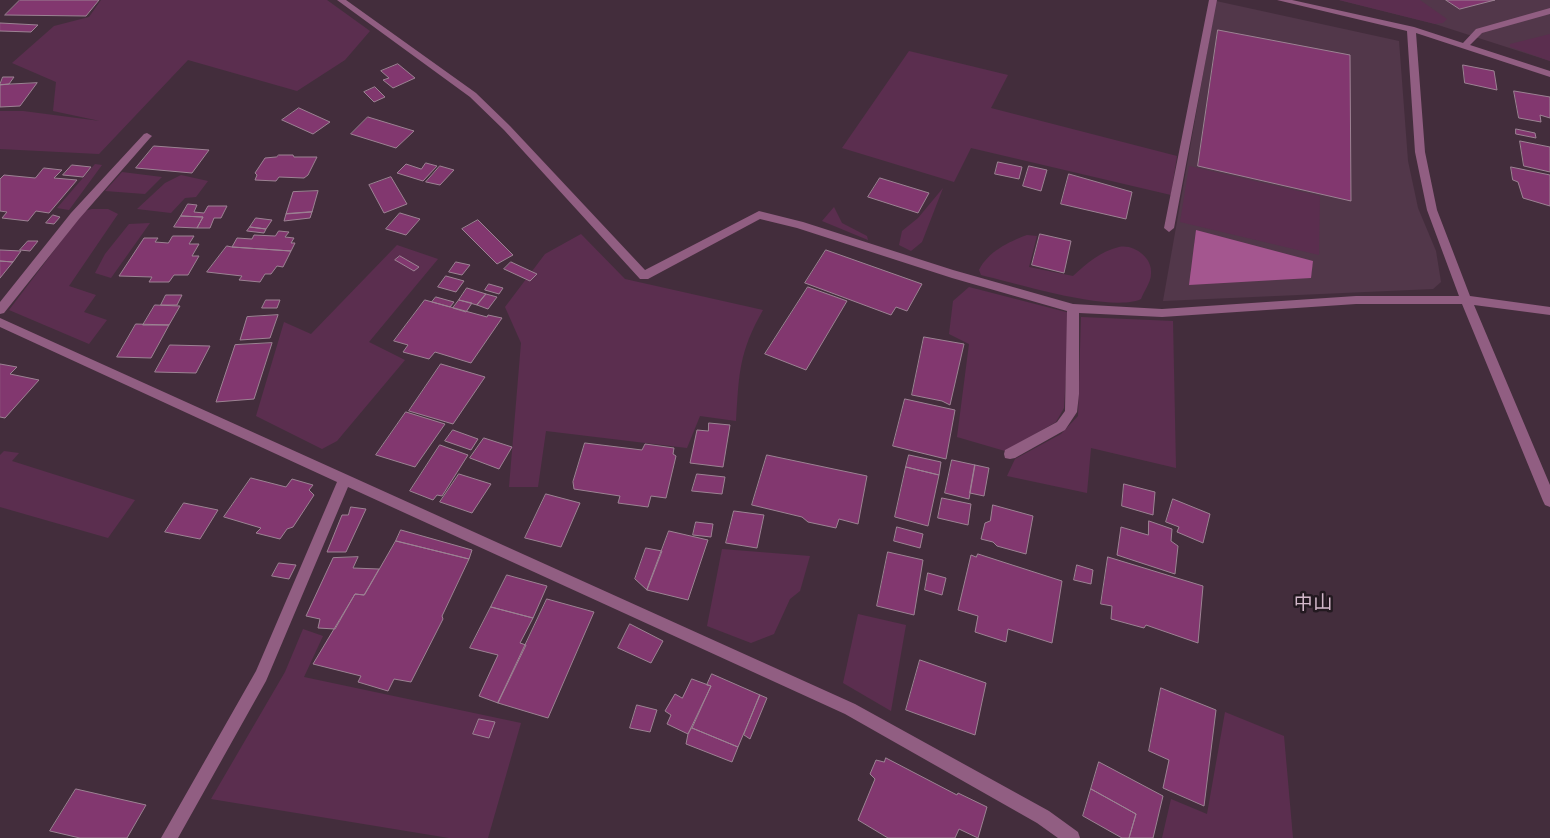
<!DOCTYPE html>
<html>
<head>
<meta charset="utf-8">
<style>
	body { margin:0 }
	canvas { display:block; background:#432d3c }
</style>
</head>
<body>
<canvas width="1550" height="838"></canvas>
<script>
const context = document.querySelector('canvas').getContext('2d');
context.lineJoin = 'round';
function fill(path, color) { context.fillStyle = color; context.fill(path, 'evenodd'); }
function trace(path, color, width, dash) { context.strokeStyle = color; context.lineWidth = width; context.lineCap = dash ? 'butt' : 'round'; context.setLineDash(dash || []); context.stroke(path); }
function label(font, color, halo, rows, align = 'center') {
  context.font = font + ' Ubuntu,"Noto Sans JP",sans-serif'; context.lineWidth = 5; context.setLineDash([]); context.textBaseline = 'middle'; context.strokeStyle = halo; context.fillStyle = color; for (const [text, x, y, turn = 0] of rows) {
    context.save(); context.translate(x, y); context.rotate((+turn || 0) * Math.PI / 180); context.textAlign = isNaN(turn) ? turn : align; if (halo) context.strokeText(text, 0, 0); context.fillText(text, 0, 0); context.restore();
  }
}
fill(new Path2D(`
	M1339,0H1550V61L1435,24Z
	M1216,1L1399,41L1408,161L1418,208L1436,251L1441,282L1433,289L1163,301Z`), '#52374a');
fill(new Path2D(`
	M101,0H327L370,31L345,60L297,91L188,60L99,154L0,149V111H23L100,121L53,111L56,82L12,63L54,26L89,17Z
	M1339,0H1420L1447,19L1443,23L1435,24Z
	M1550,34V61L1510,47V44Z
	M909,51L1008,75L991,108L1177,156L1171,195L971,148L954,182L842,148Z
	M95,164L102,165L69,210L57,208Z
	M1189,166L1320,196L1319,255L1180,222Z
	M122,172L162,177L145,194L105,191Z
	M181,175L208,181L196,197L185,198L171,213L137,209L165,183Z
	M943,188L922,242L911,251L899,245L902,231L918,218Z
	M834,207L842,223L867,236L868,240L822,221Z
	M92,209H108L118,214L69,286L96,295L84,312L107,320L89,344L9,310L84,211Z
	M150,223L111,278L95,273L105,254L129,224Z
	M581,234L625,279L763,310C739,352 739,373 736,421L700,416L687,448L546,431L538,487H509L521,343L505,307L545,254Z
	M1027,235L1037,236L1029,267L1073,276C1086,264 1101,251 1119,247C1134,244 1153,258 1151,274C1151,282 1144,291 1141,299C1112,313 1015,283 981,275L979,270C988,252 1008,242 1027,235Z
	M397,245L438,259L369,342L405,360L337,441L322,449L256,416L284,322L311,334Z
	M969,287L1070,313L1064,408L1056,422L1005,451L957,437L969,344L949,334L953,301Z
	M1081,317L1173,321L1176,468L1091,448L1087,493L1007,476L1015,459L1061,434L1078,416Z
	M4,451L19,453L12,461L135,500L108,538L0,507V455Z
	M722,549L810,556L800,591L790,599L774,634L751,643L707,626Z
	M858,614L906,625L891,711L843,683Z
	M303,629L323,636L304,677L521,723L488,838H449L211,799L285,672Z
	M1225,712L1284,736L1293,838H1162L1171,799L1207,814Z`), '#5b2e4f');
fill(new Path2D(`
	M1196,230L1313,261L1311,278L1189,285Z`), '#a4568f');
const building = new Path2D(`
	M20,0H99L86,16L5,15Z
	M1446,0H1495L1460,9Z
	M0,23L38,25L31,32L0,31Z
	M1218,30L1350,55L1351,201L1198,166Z
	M398,64L415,78L393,88L383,80L389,78L381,71Z
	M1463,65L1494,71L1497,90L1465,83Z
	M3,77H14L9,84L0,85Z
	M37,83L20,106L0,107V85Z
	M375,87L385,97L374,102L364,92Z
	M1514,91L1550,97V118L1540,115L1541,122L1519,118Z
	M299,108L330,122L313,134L282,120Z
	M368,117L414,131L396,148L351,134Z
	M1516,129L1535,133L1536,138L1516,134Z
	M1520,141L1550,147V172L1524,166Z
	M154,146L209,150L192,173L136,168Z
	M279,155H293L294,157H317L308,175L304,178L279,177L276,181L255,180L257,175L255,173L265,158L276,157Z
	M998,162L1022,167L1019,179L995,174Z
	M426,163L437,166L423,181L397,173L406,164L421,169Z
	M72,165L91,167L83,177L63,175Z
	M440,166L454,170L440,185L426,182Z
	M1029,166L1047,170L1041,191L1023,186Z
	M1511,167L1550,175V206L1523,198L1518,182L1513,180Z
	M44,168L62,170L54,178L77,180L49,213L36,211L28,221L2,218L7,212L0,211V179L4,175L35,178Z
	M1069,174L1132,192L1126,219L1061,204Z
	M391,177L407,204L384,213L369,185Z
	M880,178L929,193L918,213L868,197Z
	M318,191L312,212L286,214L293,192Z
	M188,204L197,205L194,212L204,213L208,206H227L221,218H214L210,228H197L203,217L181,216Z
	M312,212L310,218L284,221L286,214Z
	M400,213L420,219L406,235L386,229Z
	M53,215L60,217L54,224L46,223Z
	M181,216L203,217L197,228L174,227Z
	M256,218L272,220L266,229L250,227Z
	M478,220L513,255L497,264L462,229Z
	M250,227L266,229L264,233L247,231Z
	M279,231L289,232L285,237L294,238L291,243H295L291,251L232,247L237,238L252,239L254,235L275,236Z
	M1040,234L1071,241L1064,273L1032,265Z
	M173,236H194L189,244H199L192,256H199L188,275H174L169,282H149L152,277L119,276L144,238H158L155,242L168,243Z
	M28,241H38L30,251L20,250Z
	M227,246L232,247L291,251L283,267L277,266L271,274H265L260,282L239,280L242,276L207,272Z
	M0,250L21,251L13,262L0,261Z
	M826,250L922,284L907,311L896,307L891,315L805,283Z
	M400,256L419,267L414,271L395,260Z
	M0,261L13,262L0,278Z
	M456,262L470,265L462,275L449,272Z
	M511,262L537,274L530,281L504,269Z
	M446,276L464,281L456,292L438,287Z
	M489,284L503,288L499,294L485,290Z
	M808,287L847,301L806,370L765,354Z
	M467,288L486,294L477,305L459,300Z
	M486,294L497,297L488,309L477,305Z
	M166,295H182L177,305H161Z
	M436,297L454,302L450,307L432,302Z
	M266,300H280L277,308H262Z
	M425,300L487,317L488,315L502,318L471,363L435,352L429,359L403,352L408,345L394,341Z
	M459,300L472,303L466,312L453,308Z
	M155,305L180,306L169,325H143Z
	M278,315L270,338L240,340L247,317Z
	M136,324L169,325L151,358L117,357Z
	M924,337L964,344L950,405L942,401L912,395Z
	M272,343L254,399L216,402L235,345Z
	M170,345L210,346L196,373L155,372Z
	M0,364L17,367L10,374L39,380L5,418L0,417Z
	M441,364L485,377L453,424L409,411Z
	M905,399L955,410L946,459L893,446Z
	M406,412L445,424L415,467L376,455Z
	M709,423L730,425L723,467L690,463L697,430L708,431Z
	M453,430L478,439L471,450L445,441Z
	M484,438L512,447L499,469L470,458Z
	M585,443L642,450L645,444L674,448L673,454L676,456L666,498L651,496L648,507L618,503L620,496L574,489L573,482Z
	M440,445L468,455L442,496L437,495L433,500L410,491Z
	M767,455L867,476L858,524L839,519L836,528L808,522L802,517L752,505Z
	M909,455L941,462L939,475L906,467Z
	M952,460L975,465L969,499L945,493Z
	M975,465L989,468L984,496L970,493Z
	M906,467L939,475L928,526L895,517Z
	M459,474L491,484L472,513L440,502Z
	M697,474L725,477L722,494L692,491Z
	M251,478L286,487L292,479L313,485L309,490L314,495L293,527L287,529L280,539L256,533L261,528L224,517Z
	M1124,484L1155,492L1153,515L1122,506Z
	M546,494L580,503L561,547L525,538Z
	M942,498L971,504L968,525L938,518Z
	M1173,499L1210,514L1203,543L1177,532L1179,527L1166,522Z
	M184,503L218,510L200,539L165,532Z
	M993,505L1033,516L1026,554L997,546L993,542L981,539L985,523L990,521Z
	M351,507L366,509L346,552H327L342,515H348Z
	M734,511L764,515L757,548L726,543Z
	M1149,521L1172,529L1171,541L1178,546L1175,574L1117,555L1121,527L1148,535Z
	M696,522L713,524L711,537L693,535Z
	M897,527L923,534L920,548L894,541Z
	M401,530L472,550L469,559L396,541Z
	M669,531L708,540L688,600L647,590Z
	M396,541L469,559L442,616L443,619L411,682L394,679L388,691L358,682L361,676L313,664L355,594L364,595Z
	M646,548L662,551L647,590L635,579Z
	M888,552L923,560L914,615L877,606Z
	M978,554L1062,581L1052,643L1008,629L1006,642L975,632L978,616L958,610L971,555L976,557Z
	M358,557L353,568L379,569L364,595L355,594L335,629L318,628L320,619L306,616L333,558Z
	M1108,557L1203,586L1198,643L1146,625L1144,628L1111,619L1112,606L1101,604Z
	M279,563L296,565L289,579L272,576Z
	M1077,565L1093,570L1091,584L1074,580Z
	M928,573L946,578L942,595L925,590Z
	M507,575L547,586L533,618L491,607Z
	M547,599L594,612L548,718L498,703Z
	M491,607L533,618L520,643L526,645L498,703L479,696L498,655L470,648Z
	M630,624L663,641L651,663L618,648Z
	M920,660L986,683L975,735L906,710Z
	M712,674L760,695L738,747L692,728L711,686L707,685Z
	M692,679L711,686L688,734L667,724L671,715L665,711L675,694L682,698Z
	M1161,688L1216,710L1204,806L1163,788L1169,760L1149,751Z
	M760,695L767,698L750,739L744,735Z
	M637,705L657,710L650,732L630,728Z
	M479,719L495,722L489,738L473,734Z
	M692,728L738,747L732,762L686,744L688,734Z
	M886,758L957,795L958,793L987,807L978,838L959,829L955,838H888L858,820L875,779L870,774L876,760L884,762Z
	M1099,762L1163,796L1153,838H1129L1136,814L1091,789Z
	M76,789L146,805L127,838H80L50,831Z
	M1091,789L1136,814L1129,838H1122L1083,816Z`);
fill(building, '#82376f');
trace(building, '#9c8293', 1);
fill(new Path2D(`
	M337,0H346L476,93L510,126L645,270L759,211L803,222L953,270L1073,304L1162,309L1356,296H1459L1427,210L1415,152L1407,31L1277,0H1292L1414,27L1463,43L1476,29L1550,8V14L1482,33L1470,45L1550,71V77L1416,33L1425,152L1437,210L1470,296L1550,307V315L1474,305L1550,485V507L1545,505L1543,501L1462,304H1356L1162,317L1079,313V394L1077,412L1065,430L1015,458L1010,459L1005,458L1004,454L1005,450L1057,422L1065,411L1067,311L952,278L797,228L760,219L648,279H640L504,130L470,97Z
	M1209,0H1217L1174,228L1169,232L1164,228Z
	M147,133L152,136L150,138L79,219L4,313L0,314V302L71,213L144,134Z
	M0,318L855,704L1049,811L1078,832L1080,838H1058L1037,823L845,714L348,487L266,681L178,838H161L256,671L337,482L0,327Z`), '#915e82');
label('19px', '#d3b8ca', '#231920', [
	["中山",1313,603]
]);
</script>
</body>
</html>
